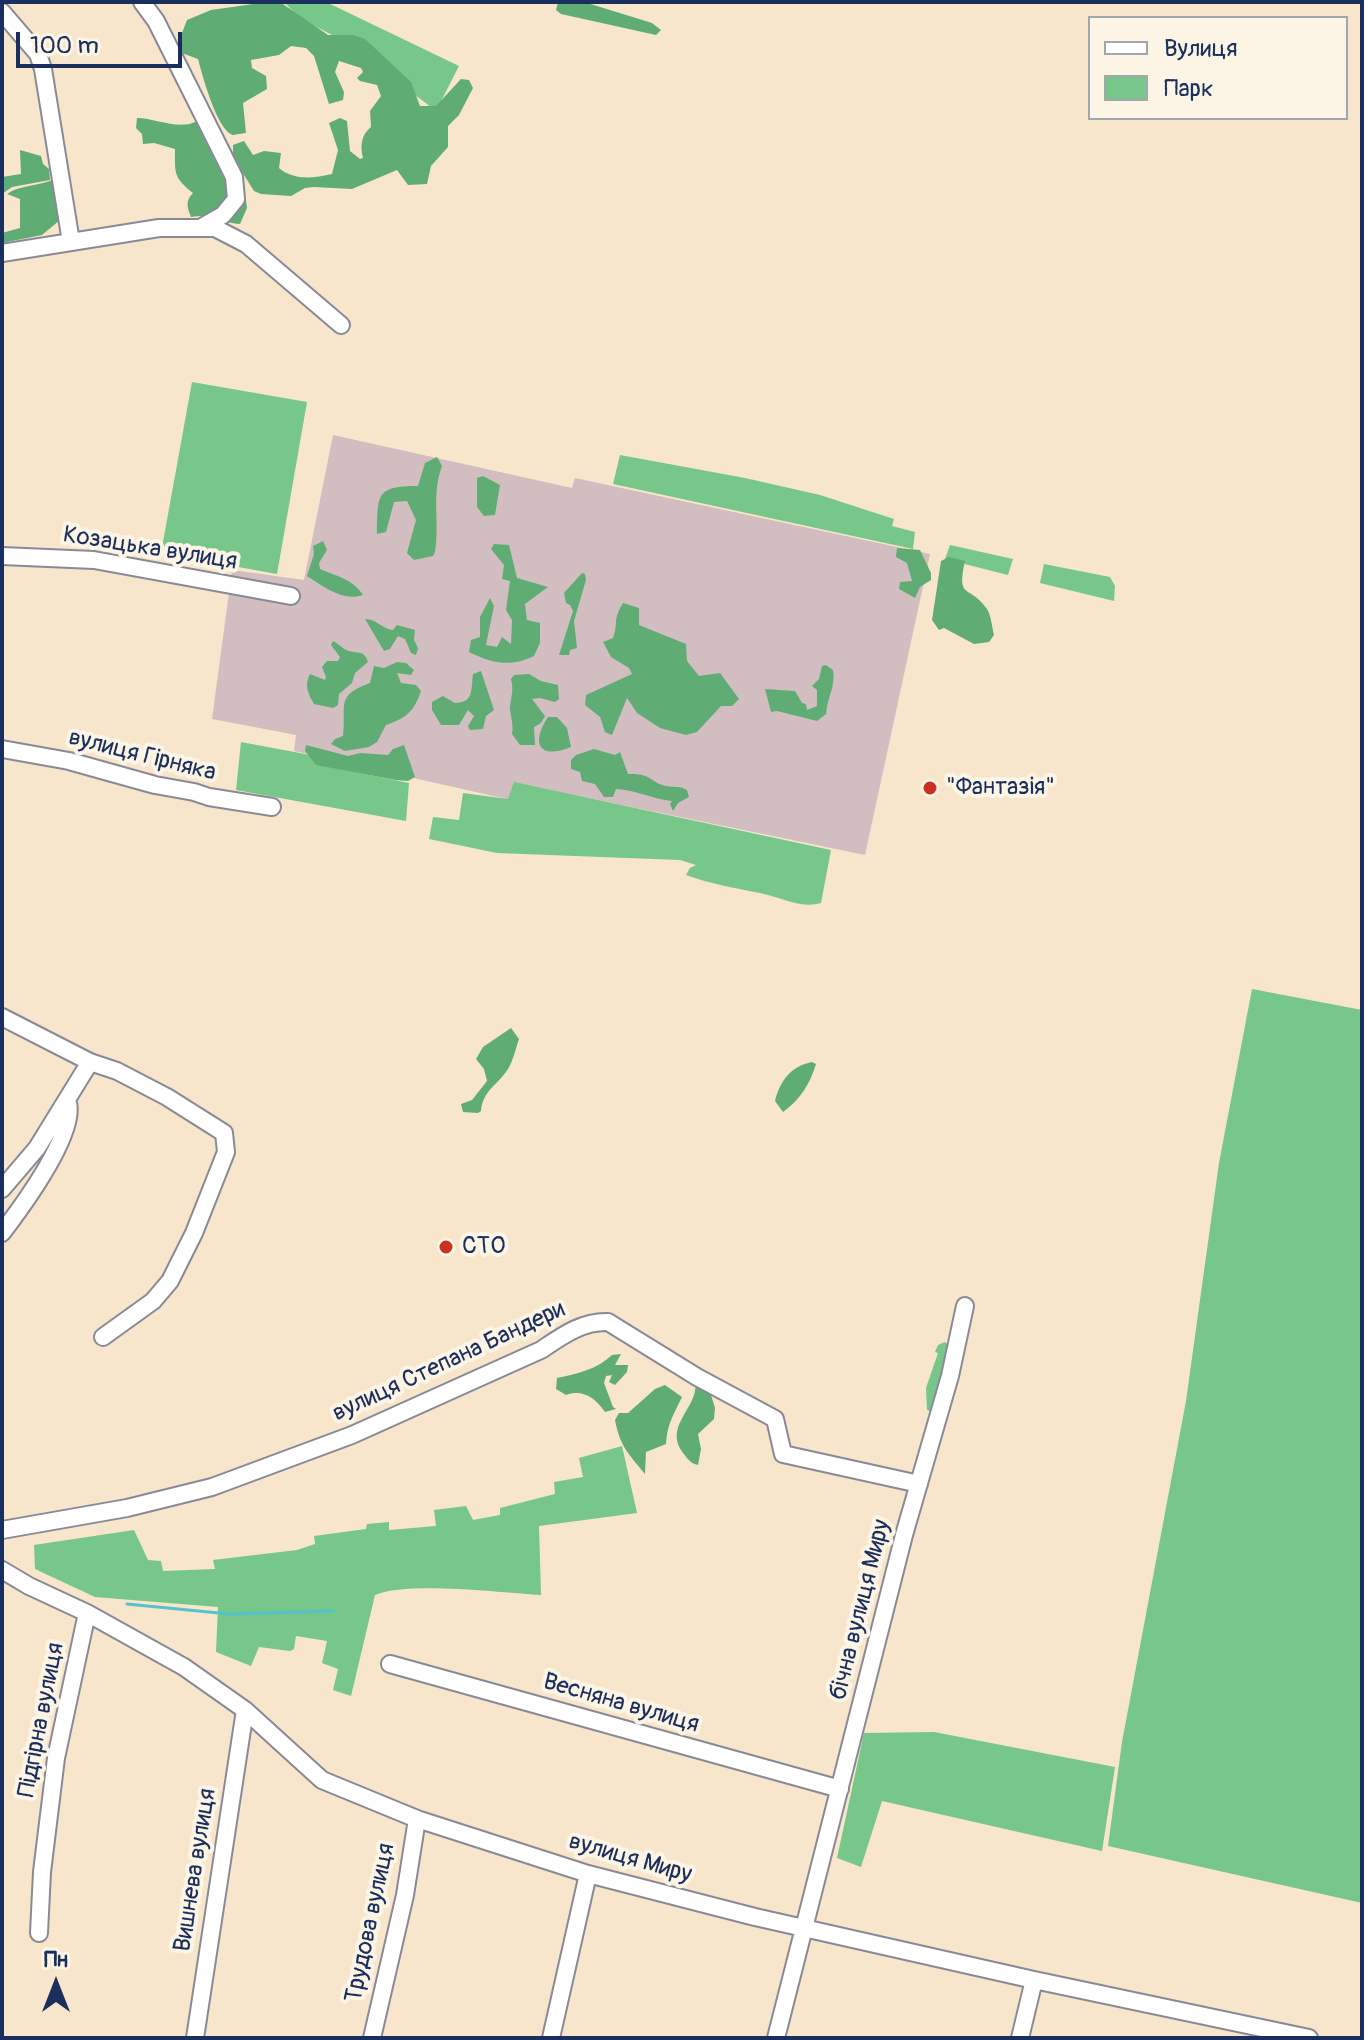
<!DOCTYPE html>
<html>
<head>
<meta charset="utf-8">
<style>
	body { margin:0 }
	#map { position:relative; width:1364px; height:2040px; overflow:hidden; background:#f7e5cc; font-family:Pangolin,sans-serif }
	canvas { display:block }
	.frame { position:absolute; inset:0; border:4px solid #1b2f5e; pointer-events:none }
	.legend { position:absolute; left:1088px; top:16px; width:260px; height:104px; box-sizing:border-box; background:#fcf5e5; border:2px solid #a2a6af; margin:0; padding:10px 14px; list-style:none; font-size:24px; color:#1b2f5e }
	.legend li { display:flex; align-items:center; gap:16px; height:40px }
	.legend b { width:40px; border:2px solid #a2a6af }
	.north { position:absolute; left:16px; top:1944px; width:80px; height:80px; -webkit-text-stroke:6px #fcf5e5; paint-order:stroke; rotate:0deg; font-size:22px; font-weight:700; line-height:32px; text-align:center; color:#1b2f5e }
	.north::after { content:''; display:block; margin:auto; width:28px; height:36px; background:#1b2f5e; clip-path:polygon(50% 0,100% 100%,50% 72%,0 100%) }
	.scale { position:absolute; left:16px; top:32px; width:166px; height:36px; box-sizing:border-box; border:4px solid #1b2f5e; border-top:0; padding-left:10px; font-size:24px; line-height:28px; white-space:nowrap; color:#1b2f5e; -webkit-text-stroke:6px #fcf5e5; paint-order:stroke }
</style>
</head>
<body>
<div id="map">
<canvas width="1364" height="2040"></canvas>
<div class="frame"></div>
<ul class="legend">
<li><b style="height:10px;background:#fff"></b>Вулиця</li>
<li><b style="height:22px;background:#76c789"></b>Парк</li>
</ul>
<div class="north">Пн</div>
<div class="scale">100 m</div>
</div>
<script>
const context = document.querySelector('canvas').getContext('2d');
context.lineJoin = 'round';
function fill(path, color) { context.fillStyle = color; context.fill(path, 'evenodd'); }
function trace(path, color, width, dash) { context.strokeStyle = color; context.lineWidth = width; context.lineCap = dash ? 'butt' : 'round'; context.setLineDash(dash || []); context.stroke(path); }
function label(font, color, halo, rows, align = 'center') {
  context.font = font + ' Pangolin,sans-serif'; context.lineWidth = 8; context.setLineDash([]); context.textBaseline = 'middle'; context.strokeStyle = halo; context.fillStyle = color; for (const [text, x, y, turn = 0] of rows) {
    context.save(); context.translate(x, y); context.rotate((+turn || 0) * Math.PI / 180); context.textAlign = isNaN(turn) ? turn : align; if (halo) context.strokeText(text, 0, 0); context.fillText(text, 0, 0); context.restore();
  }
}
fill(new Path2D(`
	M333,435L572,488L575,478L930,554L865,855L515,783L511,800L294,751L296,735L212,719L232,570L304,580Z`), '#d2bec1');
fill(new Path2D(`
	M284,2H326L459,66L436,111L346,42L301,19Z
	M192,382L307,402L277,574L161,553Z
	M620,455L745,478L820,495L894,519L892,526L915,532L913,549L613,484Z
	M950,545L1013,559L1008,575L945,559Z
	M1044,564L1110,577L1115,586L1114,601L1040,583Z
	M241,742L321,757V765L409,783L406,821L236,790Z
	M514,782L831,850L821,903C799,909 781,897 760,893C734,888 711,884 686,875L690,868L696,865L680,860L497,853L429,839L433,817L459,820L463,793L508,799Z
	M1252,989L1362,1010V1903L1108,1846L1122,1742L1186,1401L1219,1163Z
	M945,1342L950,1346L934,1409L930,1411L927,1410L926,1388L938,1353L935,1352L938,1345Z
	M622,1446L637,1513L539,1526L541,1595C501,1593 409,1581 375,1595L351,1696L333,1690L338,1669L322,1663L327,1641L296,1636L294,1649L290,1651L259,1647L251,1666L216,1652L218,1607L95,1597L35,1569L34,1545L134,1530L148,1560L161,1561L163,1571L215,1569L213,1560L297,1550L315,1544L314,1536L366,1529L367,1524L389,1522V1530L436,1526L434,1510L466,1506L473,1520L500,1515V1508L555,1494L554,1482L583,1477L579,1458Z
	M934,1732L1115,1767L1102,1851L882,1801L861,1867L837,1858L864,1733Z`), '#76c789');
fill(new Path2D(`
	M254,2H280L328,35H353L365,39L411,82L420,106H436L461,79L469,80L473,88L459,115L448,126V147L431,166L427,184L408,185L397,170L352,189L314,187L305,188L291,196L261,194L254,191L244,175L233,154V145L244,141L253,155L264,151L281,153L279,168C294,181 314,178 332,174L338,150L329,123L340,118L347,121L350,151L360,159L363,158C360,146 361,135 371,127L370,111L381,96L377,85L360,81L357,78L363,72L361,68L339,61L335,72L344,92L343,100L329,104L314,56L306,48L291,46L279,55L251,60L252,68L266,76L267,89L243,103L246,133C245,133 233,135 233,135C217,131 202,74 198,59L179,52L177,46L187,20L211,10L253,4Z
	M558,2H584L652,23L661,30L656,35L561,14L556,10Z
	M137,118C155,118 178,130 195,122L201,124L219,167L246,200L247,208L240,224C217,222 217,213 191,217C187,207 185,201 193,193C173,177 175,173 175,149L154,143L143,144L142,134L136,128Z
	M20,150L41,156L43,164L49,169L50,180L12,187L2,194V177L21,174Z
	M55,179L60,220L42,235L2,243V233L20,228V199L7,194C19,185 40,186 55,179Z
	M437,457L442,466C431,495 440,522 435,552L433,556L414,560L407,553L416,520L407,501L394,502L386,532L377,534C378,495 375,486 418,486L425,463Z
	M483,476L500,485L495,515L484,516L477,507V478Z
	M323,541L327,550L319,563L320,569C336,576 353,579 363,595C343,602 324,587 307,576L314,554L313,546Z
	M494,544L509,545L517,578L548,587L525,604L527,620L540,623V643L534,656C511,667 493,664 469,652L471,640L480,637V617L490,598L494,606L486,645L497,647L502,637L511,644L512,620L506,610L510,581L502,579L504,565L491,549Z
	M897,548L920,550L931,573V580L920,587L915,598L899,589L900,582L912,581L907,563L896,557Z
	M949,557L965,561C956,601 970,584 987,609C991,615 992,627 994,635L989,642L974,644L944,628L939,630L932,620L941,561Z
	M582,573L585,574L586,580L574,621L577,648L570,650L569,655H559L573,611L570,605L566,603L564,593Z
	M623,603L639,608V625L686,644L687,661L699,676L720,673L739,699L732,706H721L697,732L686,735L660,728L637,713L627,698L612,735L605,732L600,717L585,705L586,695L632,674L629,668L611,657L603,642L613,638C619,621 612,621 623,603Z
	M365,619C377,619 382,629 393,630L397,625L415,630L414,640L418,648L416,655L411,653L405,639L398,636L390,649L384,651Z
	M333,641C339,644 344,650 349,651C360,654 364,650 368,662L355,673L352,683L339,694L338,705L333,708L314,704C308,694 304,685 310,674L325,680L326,677L322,667L327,661H338L340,657L331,645Z
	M397,662L406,663L414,670L411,675L397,673L401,683L416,685L421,691C414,712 406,718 386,725L377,742L369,747L345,751L331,744L335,739L343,736C347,706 334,696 370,683L374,666L384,668Z
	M826,665L833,670C836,686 827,698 826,714L817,721L777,711L771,712L765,689L795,691L802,703L806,704L807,710L817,706V690L812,686L819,679L822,666Z
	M481,671L494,710L486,716L483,729L470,730L468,726L474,716L468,710L459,725H441L432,710V702L443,696L455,703C474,703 471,689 473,674Z
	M529,674L541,681L558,685L559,699L555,702L540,698L532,699L545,716L541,723L534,727L535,745H520L512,734C514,724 510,716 510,707C511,695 514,692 511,679L514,675Z
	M548,717H557L567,728L571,747C540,760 530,744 548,717Z
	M306,745L348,756L360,753L388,755L393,749L404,745L415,777L408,781L396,780L316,765L305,751Z
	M594,749L615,755L620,752L628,774C653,773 650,783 667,786C675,788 678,785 687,790L689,797L678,803L673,811L670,804L672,801C652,799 637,790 616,789L613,797H604L595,784L582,781L580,772L571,769V760L576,755Z
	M511,1028L519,1039C516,1048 513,1061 508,1069C497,1086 483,1090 481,1111L478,1113L463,1112L461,1104L472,1100L487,1081L484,1069L476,1059L483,1047Z
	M812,1062L816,1064C810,1084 800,1100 783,1112L775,1101C780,1081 791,1066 812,1062Z
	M621,1354L615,1365H628L627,1372L615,1385L609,1382L612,1375L606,1376L604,1383L613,1407L616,1409L605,1412C595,1398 583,1389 566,1395L556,1389L557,1378C576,1374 598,1369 612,1355Z
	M703,1369L715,1408L714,1419L698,1434L701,1449L698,1465C690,1463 688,1459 683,1453C665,1429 691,1412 695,1391C696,1387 695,1382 694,1378Z
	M665,1385L682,1397C674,1414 667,1424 666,1444L646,1452L645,1474C629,1454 620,1447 615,1420L619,1413H628L655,1389Z`), '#60ac75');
trace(new Path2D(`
	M127,1604L229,1614L333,1611`), '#55c3cc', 3);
const minor = new Path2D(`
	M142,2L156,21L234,177L236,199L223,215L202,227
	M2,12L38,54L43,69L71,242
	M2,253L159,228H215L246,244L341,325
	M2,556L94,560L291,596
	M2,749L69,761L155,785L194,792L209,797L272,807
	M2,1017L90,1062L117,1071L167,1097L224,1133L226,1152L194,1233L170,1281L153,1301L103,1337
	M2,1189L37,1148L90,1062
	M2,1233C21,1208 76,1134 68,1103
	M2,1530L127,1508L212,1487L352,1435L541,1350C562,1336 582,1321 608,1322L697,1377L775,1419L783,1454L919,1484
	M2,1570L29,1586L87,1613L184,1667L245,1710L322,1780L417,1819L588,1874L755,1917L1034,1980L1309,2038
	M390,1664L840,1789
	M39,1933L42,1872L56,1758L87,1613
	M195,2038L245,1710
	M372,2038L405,1895L417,1819
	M551,2038L588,1874
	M776,2038L904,1535L950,1376L965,1306
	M1020,2038L1034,1980`);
trace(minor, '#898a95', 20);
trace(minor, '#fff', 16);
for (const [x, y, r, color] of [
	[930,788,8,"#c8321e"],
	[446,1247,8,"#c8321e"]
]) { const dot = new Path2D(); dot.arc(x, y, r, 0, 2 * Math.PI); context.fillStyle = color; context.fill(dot); trace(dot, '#fcf5e5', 3); }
label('24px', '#1b2f5e', '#fcf5e5', [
	["Козацька вулиця",150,549,9],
	["вулиця Гірняка",142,756,14],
	["вулиця Степана Бандери",449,1362,-25],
	["бічна вулиця Миру",861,1610,-76],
	["Весняна вулиця",621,1704,16],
	["Підгірна вулиця",42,1720,-79],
	["вулиця Миру",630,1859,16],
	["Вишнева вулиця",196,1870,-81],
	["Трудова вулиця",371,1923,-78]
]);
label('24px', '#1b2f5e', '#fcf5e5', [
	["\"Фантазія\"",946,788],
	["СТО",462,1247]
], 'left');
</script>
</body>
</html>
